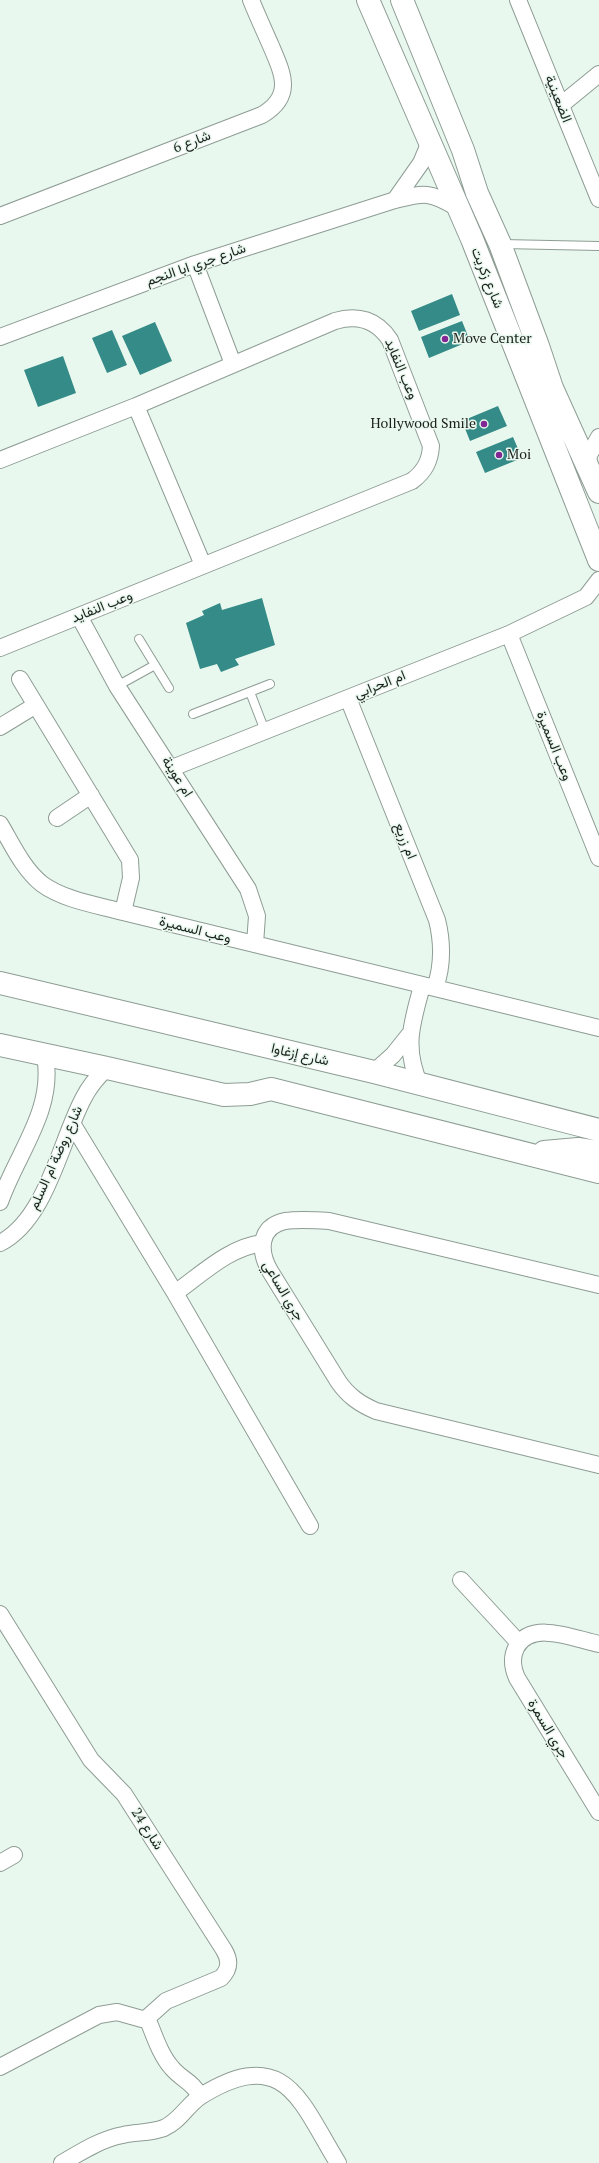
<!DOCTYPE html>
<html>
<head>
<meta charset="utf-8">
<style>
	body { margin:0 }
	canvas { display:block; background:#e9f8ee }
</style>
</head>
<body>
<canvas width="599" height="2163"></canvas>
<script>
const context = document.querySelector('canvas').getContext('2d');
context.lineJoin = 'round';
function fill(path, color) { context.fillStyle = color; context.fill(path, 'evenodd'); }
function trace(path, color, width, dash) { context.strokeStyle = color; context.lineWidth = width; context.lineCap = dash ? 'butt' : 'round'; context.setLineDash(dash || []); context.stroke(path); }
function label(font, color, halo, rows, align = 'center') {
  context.font = font + ' "PT Serif",Vazirmatn,serif'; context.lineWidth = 3; context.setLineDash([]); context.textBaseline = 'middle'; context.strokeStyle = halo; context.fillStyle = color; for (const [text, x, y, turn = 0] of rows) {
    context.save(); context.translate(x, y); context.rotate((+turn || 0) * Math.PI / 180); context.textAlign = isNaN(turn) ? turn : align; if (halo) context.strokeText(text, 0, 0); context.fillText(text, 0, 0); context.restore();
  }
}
fill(new Path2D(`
	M452,294L460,315L419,331L411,311Z
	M462,321L470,341L429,358L421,337Z
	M155,322L172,361L140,375L122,336Z
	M112,330L127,365L107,373L92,338Z
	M63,356L76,393L38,407L24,370Z
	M498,406L507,426L470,441L462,421Z
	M513,437L522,458L485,473L476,452Z
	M262,598L275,645L235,659L239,665L221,672L217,664L200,669L186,623L204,615L202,611L220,603L222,610Z`), '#348b87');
const lane = new Path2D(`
	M502,244L599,246
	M139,639L169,688
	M117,686L155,665
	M250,692L265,731
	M193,714L270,684`);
const street = new Path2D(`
	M518,0L599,199
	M561,105L599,74
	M395,200L421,163L429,144
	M0,216L262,115C294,96 283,74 271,46C264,30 257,15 251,0
	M195,264L233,364
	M0,337L195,264L395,200C424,193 429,191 456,207
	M136,406L203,565
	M0,460L136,406L335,321C358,314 377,320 390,340L431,446C430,461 425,471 412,481L0,648
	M588,465L589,455L599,437
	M79,616L117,686L248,889L257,916L255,944
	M509,634L599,858
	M20,679L130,860L131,878L123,912
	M348,698L437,920C443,944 443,965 435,988
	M0,727L36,705
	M172,768L509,634L586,597L599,580
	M57,818L91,795
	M0,824C12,844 23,869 42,884C64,900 97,905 123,912L599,1028
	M374,1072L393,1055L409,1035
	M420,1085C403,1047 412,1023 422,986
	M73,1125L175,1293L310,1526
	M0,1202C17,1153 55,1110 45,1056
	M0,1243C46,1220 60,1143 83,1099C89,1087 97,1077 107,1068
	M599,1285L329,1221C315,1220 299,1219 285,1221C258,1227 259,1252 270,1271L338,1381C348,1396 360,1404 376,1411L599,1465
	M175,1293C202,1274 229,1247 263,1243
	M461,1580L519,1643
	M0,1614L91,1760L124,1794L224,1950C230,1960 230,1969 221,1978L166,2001L147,2018L142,2019L117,2012L99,2015L0,2067
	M599,1644C575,1639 531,1619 516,1648C511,1658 513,1669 517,1678L599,1812
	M0,1863L14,1855
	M147,2018C154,2034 160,2055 172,2068C182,2080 192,2081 200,2096
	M62,2163C81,2152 101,2139 123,2135C136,2132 151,2133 164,2128C180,2121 187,2105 201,2096C285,2044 300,2101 338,2163`);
const secondary = new Path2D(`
	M368,0L472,239L599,560
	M402,0L463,150L477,193L500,244L538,346L552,388L599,492`);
const primary = new Path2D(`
	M0,983L374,1072L599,1130
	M0,1045L107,1068L224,1095L250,1094L271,1089L599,1172
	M544,1152L578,1149L599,1152`);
trace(lane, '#8e9d94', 10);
trace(street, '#8e9d94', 18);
trace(secondary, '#8e9d94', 24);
trace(primary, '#8e9d94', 24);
trace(lane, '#fff', 8);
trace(street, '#fff', 16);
trace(secondary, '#fff', 22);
trace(primary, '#fff', 22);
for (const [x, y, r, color] of [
	[445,339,4,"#812692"],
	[484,424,4,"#812692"],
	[499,455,4,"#812692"]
]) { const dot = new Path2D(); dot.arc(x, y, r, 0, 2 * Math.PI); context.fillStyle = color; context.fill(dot); trace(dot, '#e9f8ee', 1.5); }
label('14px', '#1c211e', '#e9f8ee', [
	["الضعينية",558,99,68],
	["شارع 6",192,142,-21],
	["شارع جري ابا النجم",196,265,-19],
	["شارع زكريت",487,278,68],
	["وعب النفايد",401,369,67],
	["وعب النفايد",102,607,-22],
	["ام الحرابي",380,685,-22],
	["وعب السميرة",554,746,68],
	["ام عوينة",177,777,57],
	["ام زريع",405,841,68],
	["وعب السميرة",195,930,14],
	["شارع إزغاوا",300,1055,13],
	["شارع روضة ام السلم",56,1158,-66],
	["جري الساعي",283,1291,59],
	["جري السمرة",548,1729,59],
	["شارع 24",147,1829,57]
]);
label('14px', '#1c211e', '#e9f8ee', [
	["Move Center",453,339],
	["Hollywood Smile",476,424,"right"],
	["Moi",507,455]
], 'left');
</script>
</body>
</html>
